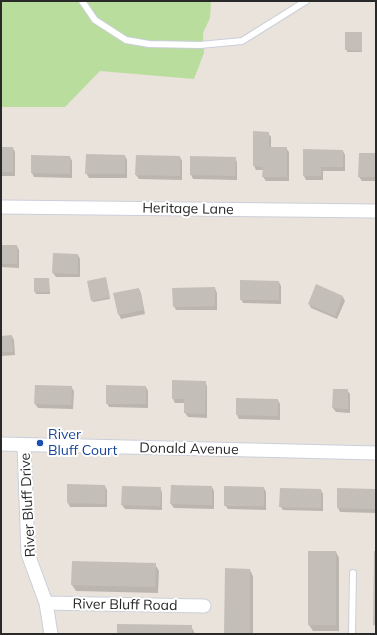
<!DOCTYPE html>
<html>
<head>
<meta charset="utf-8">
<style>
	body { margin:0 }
	#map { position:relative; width:377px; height:635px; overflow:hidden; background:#eae3dc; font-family:Mulish,sans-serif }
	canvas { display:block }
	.frame { position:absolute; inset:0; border:2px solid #292929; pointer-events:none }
</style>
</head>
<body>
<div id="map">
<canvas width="377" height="635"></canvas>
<div class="frame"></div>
</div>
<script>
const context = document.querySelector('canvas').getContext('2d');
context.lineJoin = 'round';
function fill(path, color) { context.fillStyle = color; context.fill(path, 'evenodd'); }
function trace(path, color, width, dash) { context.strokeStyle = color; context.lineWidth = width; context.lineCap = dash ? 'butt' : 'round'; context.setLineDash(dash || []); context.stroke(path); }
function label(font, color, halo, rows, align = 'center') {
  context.font = font + ' Mulish,sans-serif'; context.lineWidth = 4; context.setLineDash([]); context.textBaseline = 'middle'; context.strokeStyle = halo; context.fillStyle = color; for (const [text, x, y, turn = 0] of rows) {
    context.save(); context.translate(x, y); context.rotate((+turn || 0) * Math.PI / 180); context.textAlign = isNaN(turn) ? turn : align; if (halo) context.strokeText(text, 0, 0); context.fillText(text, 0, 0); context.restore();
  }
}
fill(new Path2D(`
	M1,1H211L210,18L203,33L204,53L194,79L100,71L65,107H1Z`), '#b8dd9d');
fill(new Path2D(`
	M346,33H361L362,52H347Z
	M254,132L268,133L271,137V148H286L289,152V181H266L263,177L264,170H256L254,166Z
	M1,148H13L15,152V176H1Z
	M343,151L345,155V171H323V180H306L304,176Z
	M376,154V181H362L359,177Z
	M125,156L127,160V178H89L86,173Z
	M137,156L180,157L182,161V180L139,179L136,175Z
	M70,157L72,161V178L34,177L32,173Z
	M235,158L237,162V180L193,179L191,175Z
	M1,246H17L19,250V268L1,267Z
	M78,255L80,259V277H56L53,273Z
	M49,279L50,294H36L35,292Z
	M106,280L110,299L93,302L92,300Z
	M279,282L281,286V304L243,303L241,299Z
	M215,288L217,293V310H176L174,306Z
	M139,289L141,293L145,314L121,319L119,315Z
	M343,297L345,301L337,319L311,308L309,304Z
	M12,336L14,340L15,355L1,356V337Z
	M205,382L207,386V418L188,417L185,413V403H175L173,399Z
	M71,387L74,391L73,409L38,408L35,404Z
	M146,387L148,391V408L109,407L107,403Z
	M334,390H347L350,394V413L336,412L333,408Z
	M237,399L278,400L280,404V420L239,419L237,415Z
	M105,486L107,490V507H70L68,503Z
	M172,486L212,487L214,491V509L174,508L171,504Z
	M160,488L162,492V510L125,509L122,505Z
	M264,488L266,492V510L228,509L225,505Z
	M321,490L323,494V511L283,510L280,506Z
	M375,490L376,492V513L340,512L338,508Z
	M336,552L339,558V631H313L309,625Z
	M155,564L159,571L158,593L76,591L72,585Z
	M250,570L253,576V634H225Z
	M191,626L195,634H118Z`), '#0003');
fill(new Path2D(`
	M345,32H362V51L345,50Z
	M253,131L269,132V147H287V177H262L263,167L253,166Z
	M1,147H13V172H1Z
	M303,149L343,150V167H321V176H303Z
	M359,153H376V177H358Z
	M86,154L125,155V174H85Z
	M31,155L70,156V174L31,173Z
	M136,155L180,156V176L135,175Z
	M190,156L236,157L235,176L190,175Z
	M1,245H17V264H1Z
	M53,253L78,254V274L52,273Z
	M106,277L110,297L91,301L87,281Z
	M34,278H49V292H34Z
	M240,280L279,281V300H240Z
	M316,284L343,296L335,316L308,304Z
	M215,287V306L173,307L172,288Z
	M139,288L144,310L118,315L113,293Z
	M12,335L13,352H1V336Z
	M172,380L206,381L205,414L184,413V399H172Z
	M35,385L72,386L71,405L34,404Z
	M106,385L146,386V404H106Z
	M333,389H348V409L332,408Z
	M236,398L278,399V416L236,415Z
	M67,484L105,485V504L67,503Z
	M171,485L212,486V505L170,504Z
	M122,486L161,487L160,506L121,505Z
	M224,486L264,487V506H224Z
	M280,488L321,489V508L279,507Z
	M337,488L375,489V509L337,508Z
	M308,551H336V625H308Z
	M374,551H376V626L373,625Z
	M72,561L156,563L155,587L71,585Z
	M225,568L250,569V634H224Z
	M117,624L192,625V634H117Z`), '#c3beb8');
const service = new Path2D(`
	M82,1L95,20L126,40L149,44L200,45L242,41L306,1
	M352,634L353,573`);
const minor = new Path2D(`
	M1,207L376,211
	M1,444L376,453
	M24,445L28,554L46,603L51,634
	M46,603L204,606`);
trace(service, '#cbcfda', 8);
trace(minor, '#cbcfda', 15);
trace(service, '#fff', 6);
trace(minor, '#fff', 13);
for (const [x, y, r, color] of [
	[40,443,4,"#1a4fb4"]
]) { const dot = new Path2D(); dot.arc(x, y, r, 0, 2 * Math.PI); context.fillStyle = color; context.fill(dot); trace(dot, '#fff', 1.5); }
label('14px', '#292929', '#fff', [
	["Heritage Lane",188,209,1],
	["Donald Avenue",189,449,1],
	["River Bluff Drive",28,505,-93],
	["River Bluff Road",125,605,1]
]);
label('14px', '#164399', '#fff', [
	["River",48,435],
	["Bluff Court",48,451]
], 'left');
</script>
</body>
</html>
